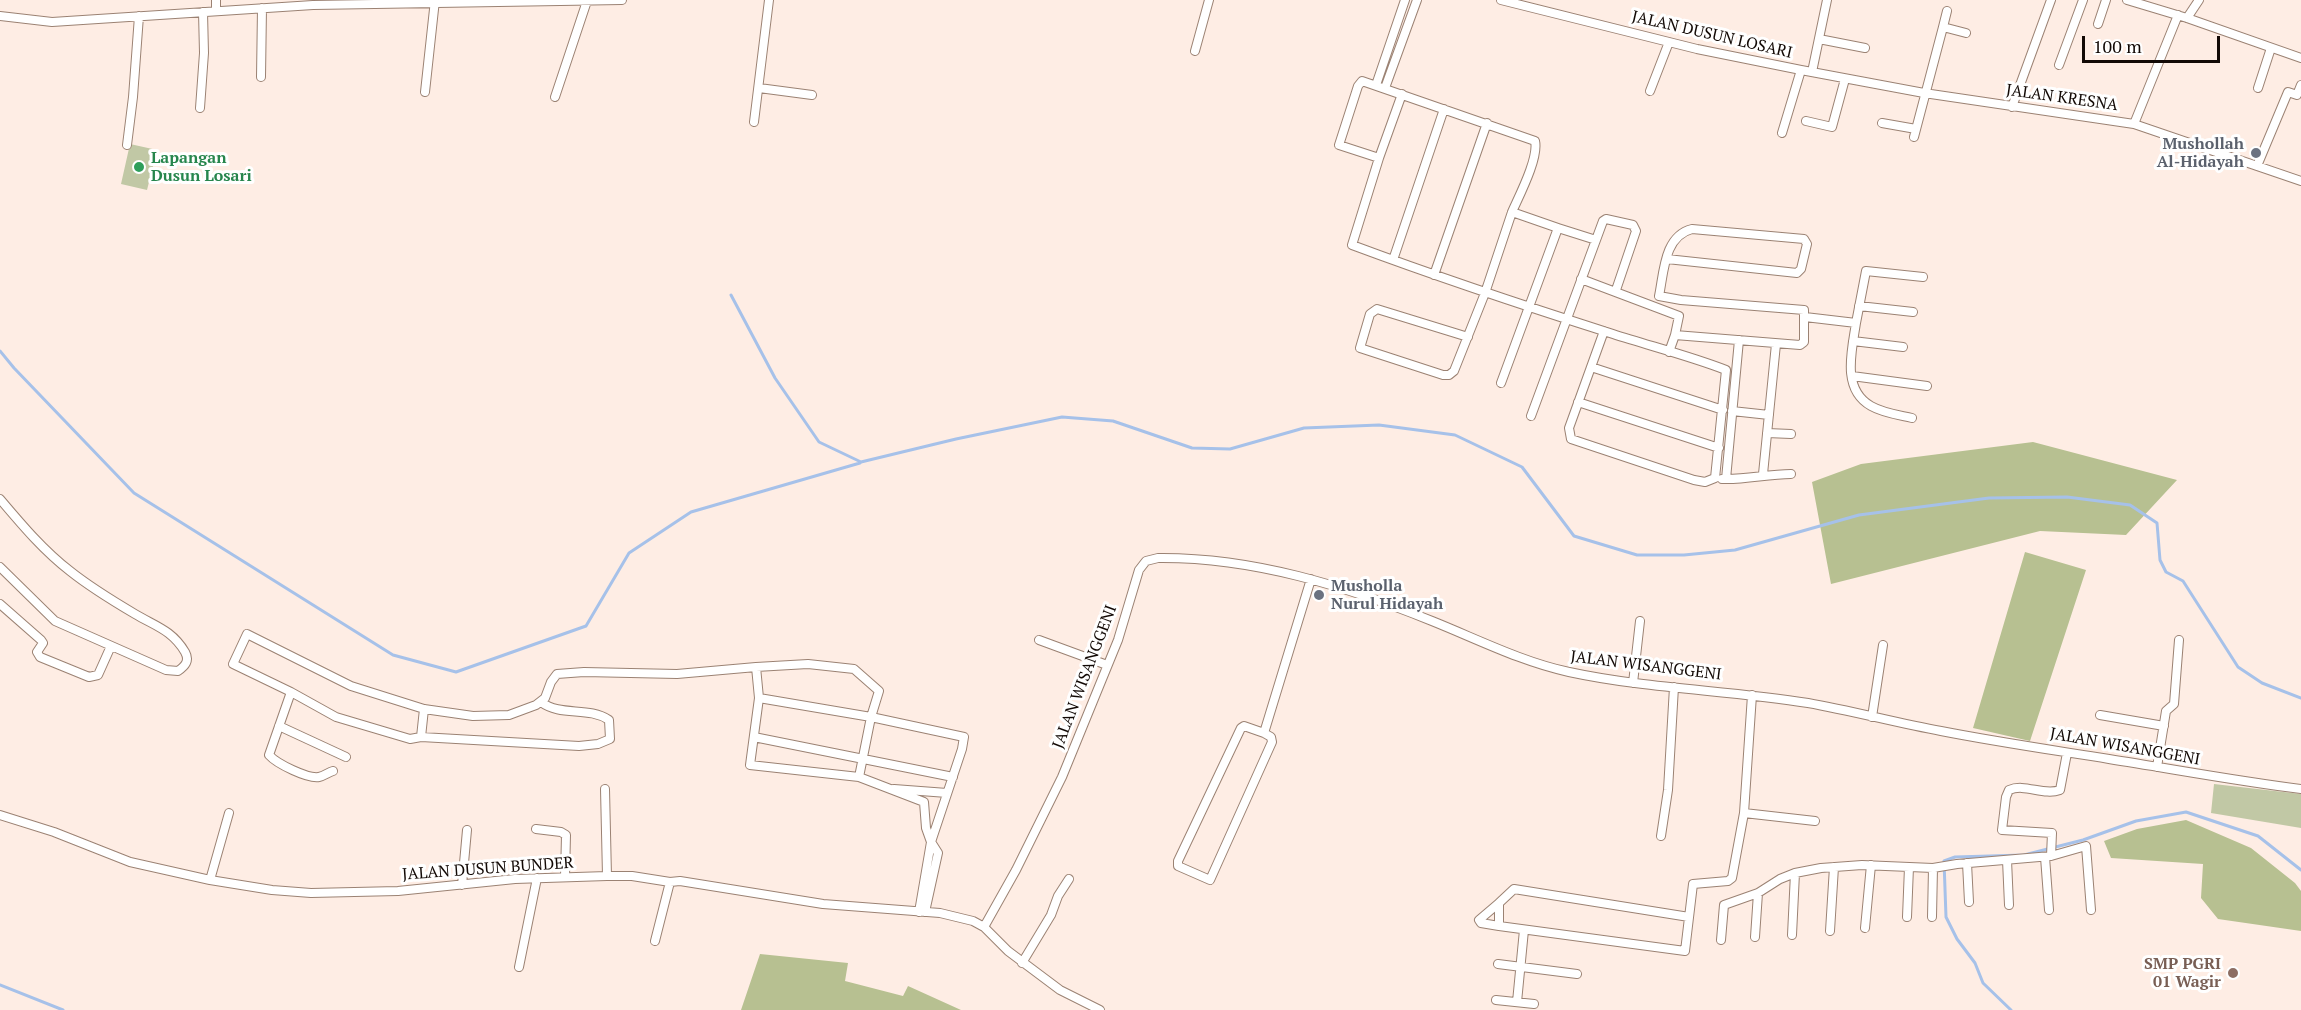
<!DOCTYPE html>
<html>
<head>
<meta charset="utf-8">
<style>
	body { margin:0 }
	#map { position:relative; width:2301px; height:1010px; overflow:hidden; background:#feede4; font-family:"PT Serif",serif }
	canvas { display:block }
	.scale { position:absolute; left:2082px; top:36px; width:138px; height:27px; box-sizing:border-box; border:3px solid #120905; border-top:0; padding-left:8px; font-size:18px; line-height:21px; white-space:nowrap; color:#120905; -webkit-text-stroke:4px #fff; paint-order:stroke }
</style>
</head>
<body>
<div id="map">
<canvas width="2301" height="1010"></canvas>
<div class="scale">100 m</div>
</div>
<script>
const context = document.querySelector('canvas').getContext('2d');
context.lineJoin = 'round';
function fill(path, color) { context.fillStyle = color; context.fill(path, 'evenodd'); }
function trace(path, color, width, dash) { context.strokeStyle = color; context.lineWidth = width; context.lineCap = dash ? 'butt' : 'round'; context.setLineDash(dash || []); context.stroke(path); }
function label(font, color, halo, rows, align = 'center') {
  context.font = font + ' "PT Serif",serif'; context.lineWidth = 6; context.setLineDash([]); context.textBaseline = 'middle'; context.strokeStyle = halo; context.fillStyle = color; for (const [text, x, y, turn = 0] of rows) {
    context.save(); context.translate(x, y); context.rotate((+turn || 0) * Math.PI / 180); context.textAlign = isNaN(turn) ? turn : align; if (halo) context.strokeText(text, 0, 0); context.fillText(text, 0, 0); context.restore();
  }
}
fill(new Path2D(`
	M130,144L157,150L147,190L121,184Z
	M2214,784L2301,794V828L2211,813Z`), '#c1c8a5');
fill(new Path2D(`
	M2033,442L2177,480L2126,535L2040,531L1831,584L1812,482L1861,464Z
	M2025,552L2086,570L2030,741L1973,728Z
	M2186,820L2251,848L2295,883L2301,891V931L2218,919L2201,898L2203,864L2111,858L2104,841L2137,829Z
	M760,954L848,963L845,981L903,996L908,986L961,1010H741Z`), '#b7c091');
trace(new Path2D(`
	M731,295L775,378L819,442L861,462L956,439L1062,417L1113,421L1192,448L1230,449L1304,428L1379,425L1455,435L1522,467L1574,536L1637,555H1684L1735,550L1859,515L1989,498L2067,497L2130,505L2157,523L2160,560L2166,572L2183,581L2238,667L2262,683L2301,698
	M0,351L14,368L134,493L393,655L456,672L586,626L629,553L691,512L860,463
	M0,985L63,1010
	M2011,1010L1983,983L1975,963L1957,939L1946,917L1944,861L1955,857L2024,855L2083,840L2136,821L2186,812L2258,836L2301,870`), '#a6c1e9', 3);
const street = new Path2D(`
	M216,0V11
	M1501,0L1697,49L1801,70L1924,93L2134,124L2301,181
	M2127,0L2187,18L2301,58
	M0,16L52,22L313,5L622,0
	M2187,18L2199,0
	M2098,24L2106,0
	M1943,27L1947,11
	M1819,39L1865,48
	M1195,51L1209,0
	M2059,65L2083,0
	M1812,72L1827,0
	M261,77L262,8
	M1376,85L1405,0
	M759,88L812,95
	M1385,88L1417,0
	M2258,88L2271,48
	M1650,91L1669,42
	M425,92L435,0
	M555,97L587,1
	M2012,107L2051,0
	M200,108L204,53L203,12
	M1806,121L1832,127L1845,79
	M754,122L769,0
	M1882,123L1916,129
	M2134,124L2178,15
	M1782,133L1801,70
	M1914,137L1943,27L1966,33
	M127,145L133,97L139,16
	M1379,158L1402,94
	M2257,166L2288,92L2297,95L2301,85
	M1558,228L1596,240
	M1667,259L1797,273L1801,269L1807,244L1804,239L1692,229C1664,236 1664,272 1659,296L1681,300L1804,310V342L1800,345L1675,335
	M1393,260L1444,109
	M1434,275L1487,123
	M1581,279L1679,316L1675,335L1669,352
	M1859,306L1913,312
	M1805,317L1856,323L1866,271L1923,277
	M1856,323C1852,350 1841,389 1871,406C1883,413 1899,415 1912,418
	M1468,337L1377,309L1370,314L1360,348L1443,375H1449L1454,371L1485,293L1512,212
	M1853,341L1903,347
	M1591,367L1723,410
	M1852,376L1927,386
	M1501,383L1558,228L1512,212C1519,196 1539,158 1535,141L1362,81L1358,86L1339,145L1379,158L1352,245C1438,277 1525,306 1613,334C1650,346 1690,356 1726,370L1715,478L1705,482L1694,480L1571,439L1569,428L1604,331
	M1578,402L1719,448
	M1732,411L1769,415
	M1531,416L1603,221L1606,219L1633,225L1636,231L1616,290
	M1767,433L1791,434
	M1763,474L1776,344
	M1722,479C1746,480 1767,474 1791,474
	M1726,479L1739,340
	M0,499C22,525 43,550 70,571C90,587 113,601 135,614C155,626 172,630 185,652C190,661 185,666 178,671L166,670L55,621L0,567
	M0,604L41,640L43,643L37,652L40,657L89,677L98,675L111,646
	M1039,640L1107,665
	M1633,683L1640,621
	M291,692L336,717L410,739L421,737L424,709
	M1752,695L1744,813L1815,821
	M759,698L871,717L964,737L962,749L931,842L938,853L925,912
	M2100,715L2164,726
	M1872,717L1883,645
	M279,726L346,757
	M1264,733L1271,737L1272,742L1210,880L1178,866V861L1241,728L1244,726L1264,733L1311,579
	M421,737L579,746L598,744L610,739L609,720C588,706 561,717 541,702
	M754,737L953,777
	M2157,767L2166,711L2174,704L2179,640
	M333,771C329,772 324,776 319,777C308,779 277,764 269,755L291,692L233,664L247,634L351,686L424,709L473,716L509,715L536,705L545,698L551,682L557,674L584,672L677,674L756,667
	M859,777L871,717L879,691L854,669L808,664L756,667L759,698L750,765L859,777L924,802L926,828L931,842L919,912
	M605,789L607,876
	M894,789L947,793
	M0,815L54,832L130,862L210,880L272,890L311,893L398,891L515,879L607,876H632L670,882L680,881L823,904L940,913L973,921L984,927L1008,951L1060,990L1100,1010
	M536,829L561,832L566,835L565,877
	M1661,836L1668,790L1674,687
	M2051,856L2086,846L2091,910
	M2045,857L2049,910
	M2007,860L2009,905
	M1967,863L1969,902
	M210,880L229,813
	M462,885L467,830
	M1689,917L1514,889L1499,903V926L1685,951L1693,884L1728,881L1732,878L1744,813
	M1907,917L1909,867
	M1932,917L1933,868
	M1499,926L1481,923L1479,920L1499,903
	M984,927L1016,870L1062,777L1118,640L1139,570L1146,561L1158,558C1253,557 1345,586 1432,621C1477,639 1522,662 1569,672C1648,689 1729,690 1808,703C1853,711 1897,723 1941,731C1997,742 2053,750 2109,759C2173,769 2237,781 2301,789
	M1865,928L1871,865
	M1830,931L1834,867
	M1792,935L1795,873
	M1755,937L1758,893
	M1721,940L1724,905L1758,893L1780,879L1795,873L1821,868L1862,865L1933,868L1957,864L2051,856L2052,833L2002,830L2006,797L2009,790C2025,783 2043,796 2060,790L2067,753
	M655,941L670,882
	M1022,963L1051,915L1058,896L1069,879
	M1498,964L1577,974
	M519,967L537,878
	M1496,1000L1534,1004
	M1517,1002L1524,930`);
trace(street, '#9b8273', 10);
trace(street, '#fff', 8);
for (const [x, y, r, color] of [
	[2256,153,6,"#6b7280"],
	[139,167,6,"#2e9e5b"],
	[1319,595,6,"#6b7280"],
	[2233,973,6,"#8d6e63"]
]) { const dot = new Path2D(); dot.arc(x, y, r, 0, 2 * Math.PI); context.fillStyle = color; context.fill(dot); trace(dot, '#fff', 2); }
label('16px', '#120905', '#fff', [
	["JALAN DUSUN LOSARI",1712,35,13],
	["JALAN KRESNA",2062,98,8],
	["JALAN WISANGGENI",1646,666,7],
	["JALAN WISANGGENI",1085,677,-69],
	["JALAN WISANGGENI",2125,747,10],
	["JALAN DUSUN BUNDER",488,869,-4]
]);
label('bold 16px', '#5b616d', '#fff', [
	["Mushollah",2244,144],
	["Al-Hidayah",2244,162],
	["Musholla",1331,586,"left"],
	["Nurul Hidayah",1331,604,"left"]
], 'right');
label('bold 16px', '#27864d', '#fff', [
	["Lapangan",151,158],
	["Dusun Losari",151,176]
], 'left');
label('bold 16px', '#785e54', '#fff', [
	["SMP PGRI",2221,964],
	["01 Wagir",2221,982]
], 'right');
</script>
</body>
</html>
